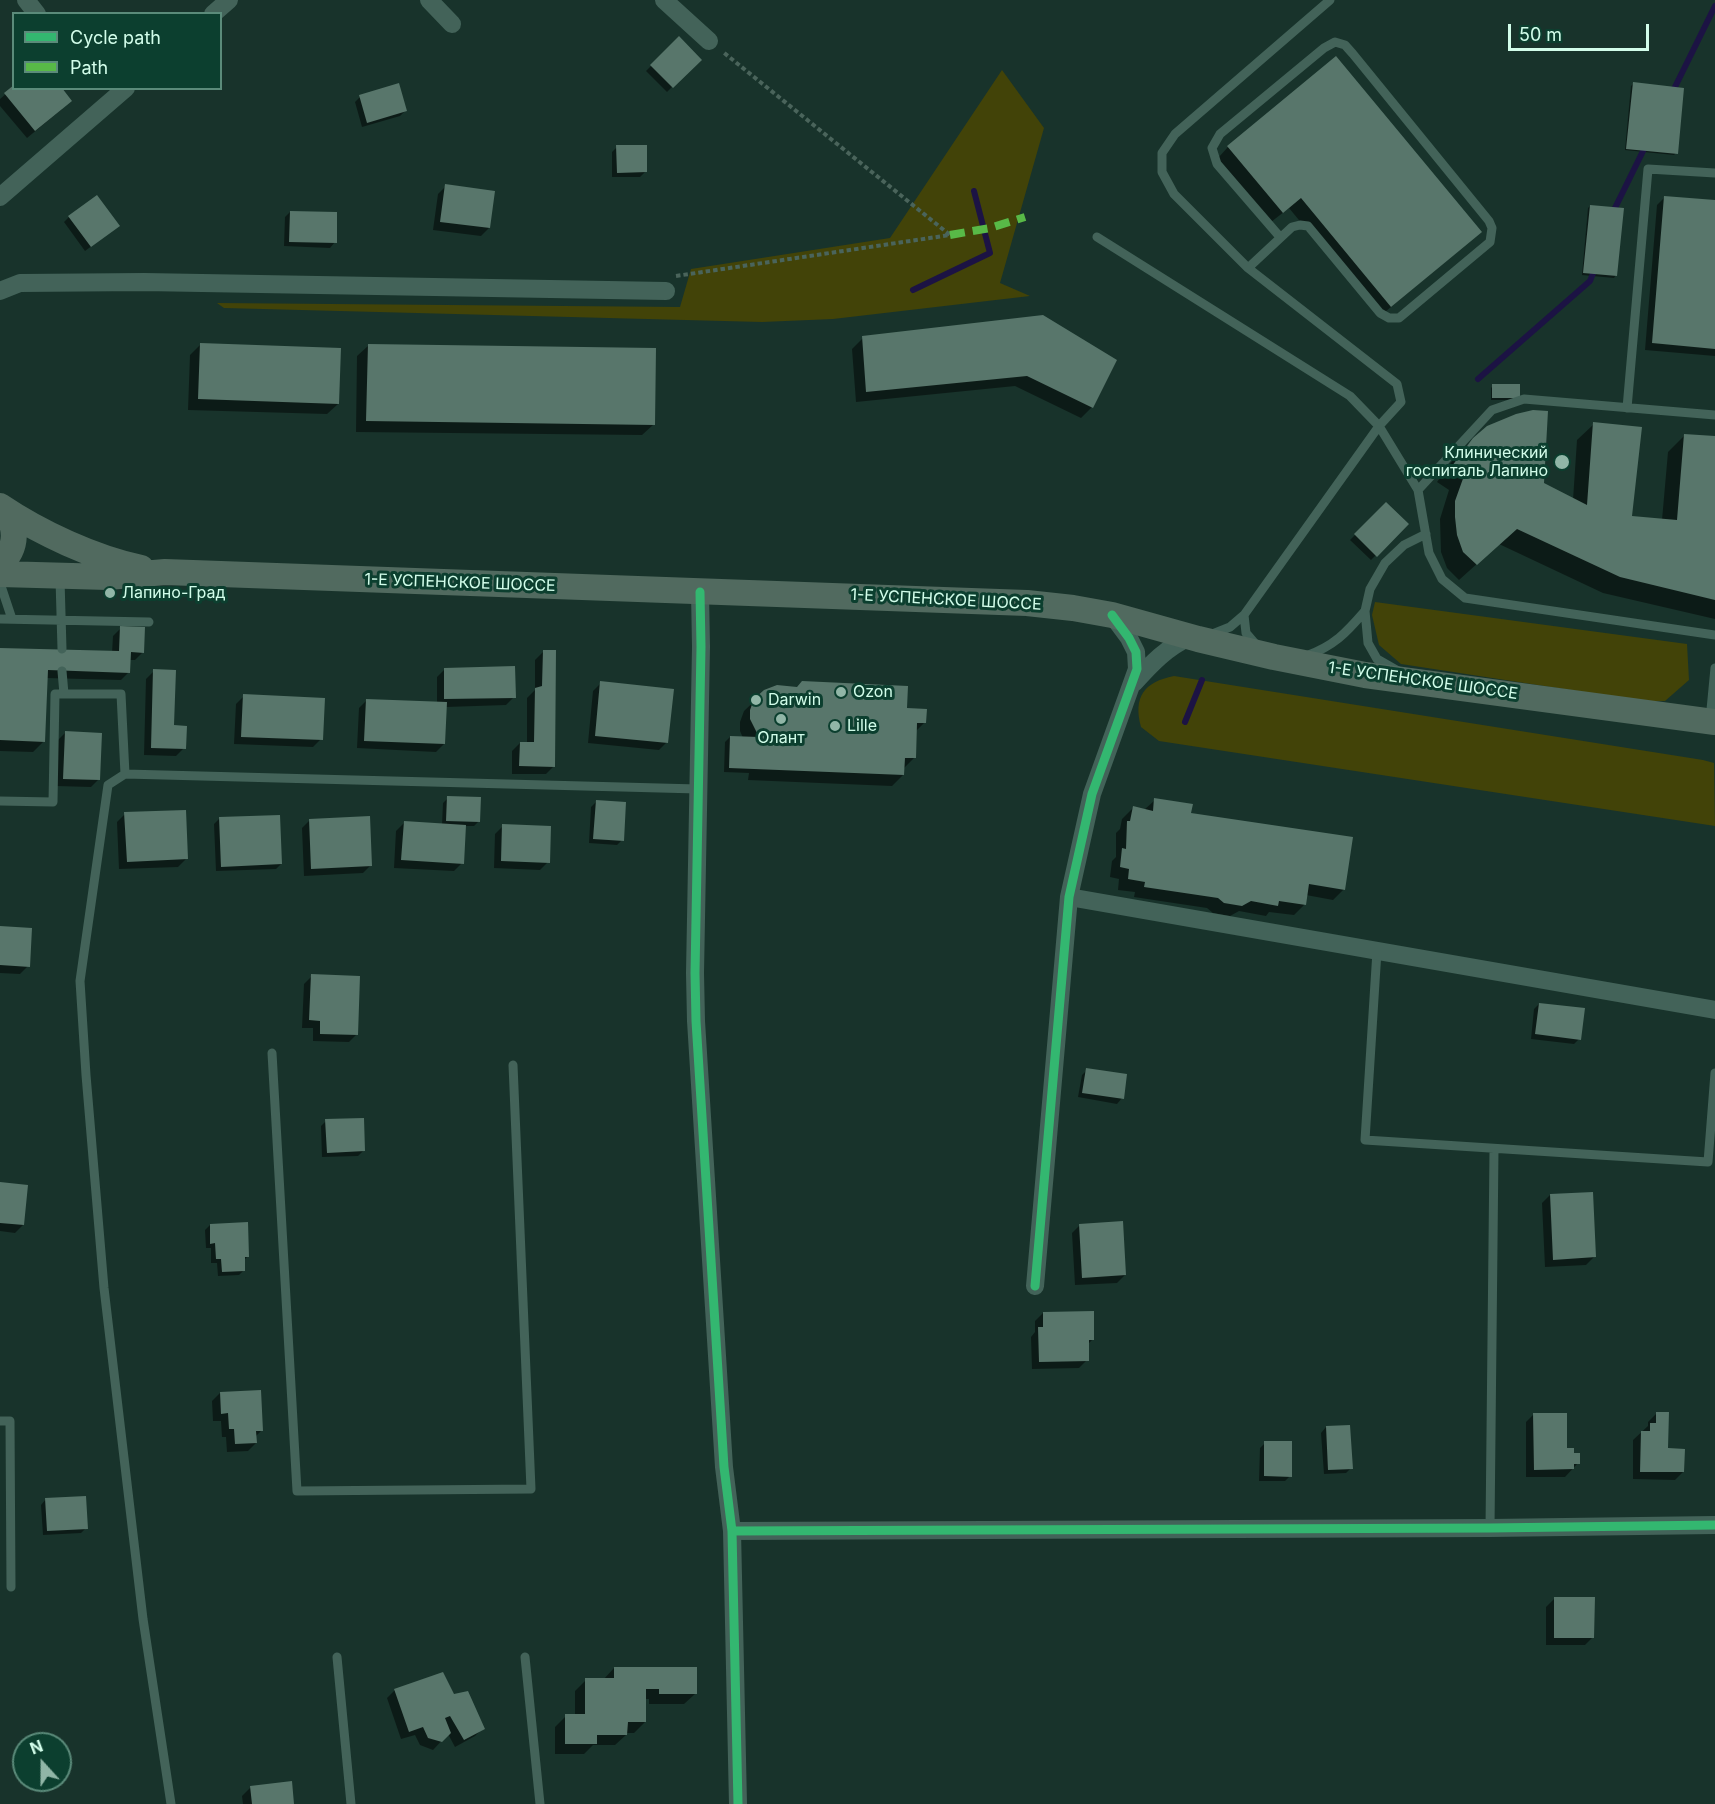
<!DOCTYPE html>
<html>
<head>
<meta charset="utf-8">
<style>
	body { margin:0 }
	#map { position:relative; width:1715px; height:1804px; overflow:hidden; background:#18332b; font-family:Inter,sans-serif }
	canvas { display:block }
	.legend { position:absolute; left:12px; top:12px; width:210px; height:78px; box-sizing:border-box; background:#0c3f2f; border:2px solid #5b8b7a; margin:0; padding:8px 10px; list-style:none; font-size:18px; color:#d2fdea }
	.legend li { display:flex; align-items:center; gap:12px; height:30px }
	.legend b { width:30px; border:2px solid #5b8b7a }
	.north { position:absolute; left:12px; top:1732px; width:60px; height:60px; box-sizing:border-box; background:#0c3f2f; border:2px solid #5b8b7a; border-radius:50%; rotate:339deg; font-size:16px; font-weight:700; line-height:24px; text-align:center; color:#d2fdea }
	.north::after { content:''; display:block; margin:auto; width:21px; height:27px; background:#91b6a7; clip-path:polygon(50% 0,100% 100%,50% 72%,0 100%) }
	.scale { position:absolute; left:1508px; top:24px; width:141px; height:27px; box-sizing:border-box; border:3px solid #d2fdea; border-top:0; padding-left:8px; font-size:18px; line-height:21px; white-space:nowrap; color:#d2fdea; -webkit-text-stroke:4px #0c3f2f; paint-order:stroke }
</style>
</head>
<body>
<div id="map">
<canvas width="1715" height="1804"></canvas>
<ul class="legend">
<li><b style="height:8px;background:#33b770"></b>Cycle path</li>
<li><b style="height:8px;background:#58b947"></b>Path</li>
</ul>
<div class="north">N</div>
<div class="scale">50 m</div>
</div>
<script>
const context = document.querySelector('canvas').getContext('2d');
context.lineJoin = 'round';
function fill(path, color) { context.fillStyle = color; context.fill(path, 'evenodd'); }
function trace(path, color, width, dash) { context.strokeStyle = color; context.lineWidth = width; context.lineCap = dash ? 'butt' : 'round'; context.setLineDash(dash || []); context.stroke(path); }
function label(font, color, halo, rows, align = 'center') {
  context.font = font + ' Inter,sans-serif'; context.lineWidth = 6; context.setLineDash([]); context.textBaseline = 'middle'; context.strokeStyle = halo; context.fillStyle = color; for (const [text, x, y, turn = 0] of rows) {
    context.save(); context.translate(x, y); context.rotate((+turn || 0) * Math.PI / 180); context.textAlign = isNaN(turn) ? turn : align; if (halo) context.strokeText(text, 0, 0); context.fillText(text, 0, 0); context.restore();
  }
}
fill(new Path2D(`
	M1002,70L1044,128L1000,283L1030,296L833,319L762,322L224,308L217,303L680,307L691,269L890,238Z
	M1375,602L1687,644L1689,680L1665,701H1642L1401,664L1379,645L1372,615Z
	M1174,676L1703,760L1714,763L1715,826L1159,741L1141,727C1133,697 1144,682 1174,676Z`), '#424308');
fill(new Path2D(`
	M679,38L699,60L667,92L646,71Z
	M1633,84L1676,153L1674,155L1625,150L1631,86Z
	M14,87V88L62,109L27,138L0,106V99Z
	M360,97L405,111L400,116L362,127L355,102Z
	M617,147L645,172L640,177H612V152Z
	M1228,147L1469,242L1379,317L1289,208L1271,222L1218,158Z
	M446,186L489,228L481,236L433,230L438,194Z
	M1665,197L1715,201V356L1645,350L1657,205Z
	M1590,206L1616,275L1614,278L1582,275L1588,208Z
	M290,212L335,242L330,248L284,246L285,217Z
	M69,217L113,230L85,251L64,222Z
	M1042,316L1092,407L1081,418L1015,386L856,402L852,349L863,338Z
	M201,344L338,404L327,414L188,410L190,355Z
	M368,346L653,425L642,435L356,432L357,356Z
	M1493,386L1516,400H1491V388Z
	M1594,424L1631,517L1662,520L1668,452L1684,436L1715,438V619L1603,593L1499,544L1459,580L1447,568L1441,552L1440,519L1449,490L1437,482L1456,456L1474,439L1542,484L1573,500L1577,440Z
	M1386,504L1407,524L1371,560L1350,540Z
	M121,628L143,652L135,660H129V672L121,680L46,678L44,741L33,752L0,751V650L112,653L113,636Z
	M543,652L554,766L546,774H512V751L520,743H527V698L535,690V660Z
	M445,669L514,697L506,705L446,707L444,744L436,752L357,748L359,708L367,700L437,703V677Z
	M154,671L173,727L184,748L176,756L144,755L146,679Z
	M601,683L667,742L659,750L588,743L593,691Z
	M765,691L906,710L924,723L915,732L914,758L903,769V775L892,786L748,780L749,773L724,772L725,742L730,737L743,738L740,731V722L744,711Z
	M244,696L321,739L313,747L234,744L236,704Z
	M65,733L99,779L91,787L56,786L57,741Z
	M448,798L479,821L474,826H464L462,863L454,871L394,868L396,831L404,823L442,825L443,803Z
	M1155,800L1190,814L1344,889L1333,900L1306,895L1304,905L1294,915L1269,912L1266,916L1239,911L1230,916L1213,913L1207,908L1134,897L1135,892L1118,890L1119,879L1110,877L1112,861L1116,857V833L1120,829L1122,819L1133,808L1144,810Z
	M596,802L622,840L617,845L589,843L591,807Z
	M125,814L186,859L178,867L119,869L117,822Z
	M219,819L281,864L276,869L216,871L214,824Z
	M310,820L371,865L363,873L304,876L302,828Z
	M503,826L548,862L540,870L494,868L495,834Z
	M0,928L28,966L20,974L0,973Z
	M312,976L357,1034L349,1042L313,1041V1028H302L304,984Z
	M1539,1004L1579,1039L1574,1044L1531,1039L1534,1009Z
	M1087,1070L1122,1098L1117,1104L1078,1097L1082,1075Z
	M326,1121L363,1151L358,1156L322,1157L321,1126Z
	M0,1184L23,1225L15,1233L0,1231Z
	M1550,1195L1594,1257L1586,1265L1545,1267L1542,1203Z
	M210,1225L248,1256L243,1261L244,1270L239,1275L218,1276L217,1263H211V1248H206L205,1230Z
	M1080,1225L1125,1275L1117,1283L1075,1285L1072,1233Z
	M1043,1313L1093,1339L1087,1345V1360L1079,1368L1032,1369L1031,1337L1035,1332V1321Z
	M220,1393L262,1430L255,1437L256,1443L248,1451L227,1452L226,1437H222L221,1421H213L212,1401Z
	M1534,1414L1566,1449L1573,1454L1578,1463L1565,1477H1526V1422Z
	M1656,1414L1667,1450L1683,1472L1675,1480L1633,1479V1440L1648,1426V1422Z
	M1326,1427L1351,1468L1346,1473L1324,1474L1321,1433Z
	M1265,1443L1290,1476L1285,1481H1259L1260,1448Z
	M46,1499L86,1528L81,1533L43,1535L41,1505Z
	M1554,1599L1593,1637L1585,1645H1546V1607Z
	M614,1668L695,1694L684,1704H649V1699H645V1722L634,1733H626V1735L615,1745H593L584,1754H555V1727L566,1716H575V1691L586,1680H603Z
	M395,1690L453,1696L483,1728L475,1736L455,1747L448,1734L433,1750L420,1745L415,1735L401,1739L387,1698Z
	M250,1788L293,1804H243L242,1796Z`), '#0007');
trace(new Path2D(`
	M1672,93L1715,6
	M1612,214L1646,145
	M913,290L990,253L974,191
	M1478,379L1590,281L1596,266
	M1185,722L1202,680`), '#1c1344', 6);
fill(new Path2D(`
	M679,36L702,60L673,88L650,65Z
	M1336,56L1482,232L1391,307L1301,198L1283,213L1227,146Z
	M1633,82L1684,88L1678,154L1626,149Z
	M399,83L407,111L367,123L359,95Z
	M14,85V88H62L72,101L35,131L4,93Z
	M616,145H647V172L617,173Z
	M445,184L495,191L490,228L440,222Z
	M97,195L120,226L91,247L68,216Z
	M1664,196L1715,200V349L1652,343Z
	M1590,205L1624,208L1617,276L1583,273Z
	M290,211L337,212V243L289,242Z
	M1043,315L1117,360L1093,408L1027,376L866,392L862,336Z
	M200,343L341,348L339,404L198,399Z
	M368,344L656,348L655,425L366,421Z
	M1492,384H1520V398H1492Z
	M1533,410L1548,411L1544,483L1587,505L1593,422L1642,427L1632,516L1677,520L1684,434L1715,436V600L1620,577L1517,529L1477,565L1463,552L1457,535L1455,517V501L1465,473L1452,466L1473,438L1487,426L1516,414Z
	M1386,502L1409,524L1377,557L1354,534Z
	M120,626L145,627L144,653L131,652L130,673L48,670L45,742L0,740V648L119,651Z
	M543,650H556L555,767L519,766L520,742H534L535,688L542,686Z
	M515,666L516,698L444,699V668Z
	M153,669L176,670L174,725L187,726L186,749L151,748Z
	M600,681L674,689L668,743L595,736Z
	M802,681L908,686L907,708L927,709L926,723H917L916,758H905L904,775L729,768L730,736L759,737L750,719V710L754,699L764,690L777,685L797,687Z
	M243,694L325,698L323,740L241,737Z
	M366,699L447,702L445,744L364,741Z
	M65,731L102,733L100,780L63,779Z
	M447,796L481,797L480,822L446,821Z
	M1154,798L1193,804L1191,813L1353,837L1345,890L1309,884L1306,905L1279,901L1278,906L1251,901L1242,906L1224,903L1218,898L1144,887L1145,882L1128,879L1129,869L1120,867L1122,848L1126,849L1127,821H1130L1133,806L1153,811Z
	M596,800L626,802L624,841L593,839Z
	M186,810L188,859L127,862L124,812Z
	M280,815L282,864L221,867L219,817Z
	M370,816L372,866L311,869L309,819Z
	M404,821L466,825L464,864L401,860Z
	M502,824L551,826L550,863L501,861Z
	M0,926L32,928L30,967L0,965Z
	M311,974L360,976L358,1035L320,1034V1021L309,1020Z
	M1539,1003L1585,1008L1581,1040L1535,1034Z
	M1086,1068L1127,1074L1124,1099L1082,1093Z
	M364,1118L365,1151L327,1153L325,1119Z
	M0,1182L28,1185L24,1225L0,1223Z
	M1593,1192L1596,1257L1553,1260L1550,1194Z
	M1123,1221L1126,1275L1082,1278L1079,1224Z
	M248,1222L249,1257H245V1271L222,1272L221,1259H216L215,1243L210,1244V1224Z
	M1094,1311V1340H1089V1361L1039,1362L1038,1327H1043V1312Z
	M261,1390L263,1431H256L257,1443L235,1444L234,1429H229L228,1413L221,1414L220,1392Z
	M1656,1412H1669L1668,1448L1685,1449L1684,1472H1640L1641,1431H1650V1423H1656Z
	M1533,1413H1567V1448H1574V1453H1580V1464H1574V1469L1534,1470Z
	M1350,1425L1353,1469L1328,1470L1326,1426Z
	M1264,1441H1292V1477L1264,1476Z
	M86,1496L88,1529L47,1531L45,1498Z
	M1554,1597H1595L1594,1638H1554Z
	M614,1667H697V1694H659V1689H646V1722H628L627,1735H597V1744H565V1714H585V1678H614Z
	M443,1672L454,1694L468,1691L485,1729L464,1740L450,1716L445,1718L451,1733L442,1742L428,1738L423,1727L409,1732L394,1689Z
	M292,1781L294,1804H252L250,1786Z`), '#58766b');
trace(new Path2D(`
	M676,276L950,235L723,52`), '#4a645b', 4, [4.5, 3]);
trace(new Path2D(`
	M1097,237L1350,396L1379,426L1418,490
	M1248,268L1292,227L1300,225L1308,226L1380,313L1389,318H1399L1490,242L1492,228L1489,221L1353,54L1345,45L1335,42L1324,48L1220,134L1212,148L1217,164L1280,237
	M1627,408L1648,169L1715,173
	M1715,415L1524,399L1492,410L1418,490L1429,553L1442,579L1465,598L1715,635
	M60,579L62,649
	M0,583L12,619
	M1244,615L1246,633L1258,647
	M0,619L149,622
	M1210,635L1230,627L1244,615L1379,426L1401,402L1397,384L1248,268L1174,194L1162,172V153L1175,134L1330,0
	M1306,656C1334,646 1346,633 1365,611
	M62,671L64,694
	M1398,671L1377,659L1368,643L1365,611L1370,589L1385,563L1404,545L1426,534
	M1710,720L1715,668
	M125,774L108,785L80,981L86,1075L104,1288L143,1619L171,1804
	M0,801L53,802L55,694H121L125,774L698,789
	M1377,951L1365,1140L1708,1162L1715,1073
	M272,1053L297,1491L531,1489L513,1065
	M0,1421H10L11,1587
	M1490,1528L1494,1149
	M337,1657L351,1804
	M525,1657L540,1804`), '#436359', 9);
trace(new Path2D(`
	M26,0L37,14
	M429,0L452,24
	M664,0L709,41
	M213,14L229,0
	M0,197L126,88
	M0,291L20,283L144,282L666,291
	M700,592L701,647L695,973L696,1021L724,1467L732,1531L738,1804
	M1134,683C1151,664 1167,647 1190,637
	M1069,897L1715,1010
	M1035,1286L1069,897L1092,794L1137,669L1136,652L1129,638L1112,615
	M732,1531L1490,1528L1715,1525`), '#436359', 18);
trace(new Path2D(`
	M0,506C40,533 94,558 141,568
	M0,564C18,548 18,525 2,508
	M0,574L108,577L165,572L1027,603L1073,608L1112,615L1198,639L1274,657L1365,675L1715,722`), '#516a5f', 26);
trace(new Path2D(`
	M950,235L990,228L1025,217`), '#58b947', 8, [15, 8]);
trace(new Path2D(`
	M700,592L701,647L695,973L696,1021L724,1467L732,1531L738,1804
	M1035,1286L1069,897L1092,794L1137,669L1136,652L1129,638L1112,615
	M732,1531L1490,1528L1715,1525`), '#33b770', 9);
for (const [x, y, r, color] of [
	[1562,462,8,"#91b6a7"],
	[110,593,6,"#91b6a7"],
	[841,692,6,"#91b6a7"],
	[756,700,6,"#91b6a7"],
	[781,719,6,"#91b6a7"],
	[835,726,6,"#91b6a7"]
]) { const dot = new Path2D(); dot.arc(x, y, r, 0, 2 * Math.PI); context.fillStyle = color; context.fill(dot); trace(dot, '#0c3f2f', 2); }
label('16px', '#d2fdea', '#0c3f2f', [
	["Клинический",1548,453,"right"],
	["госпиталь Лапино",1548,471,"right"],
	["Лапино-Град",122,593],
	["Ozon",853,692],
	["Darwin",768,700],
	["Lille",847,726],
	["Олант",781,738,"center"]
], 'left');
label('16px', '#d2fdea', '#0c3f2f', [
	["1-Е УСПЕНСКОЕ ШОССЕ",460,583,2],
	["1-Е УСПЕНСКОЕ ШОССЕ",946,600,3],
	["1-Е УСПЕНСКОЕ ШОССЕ",1423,681,8]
]);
</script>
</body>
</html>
